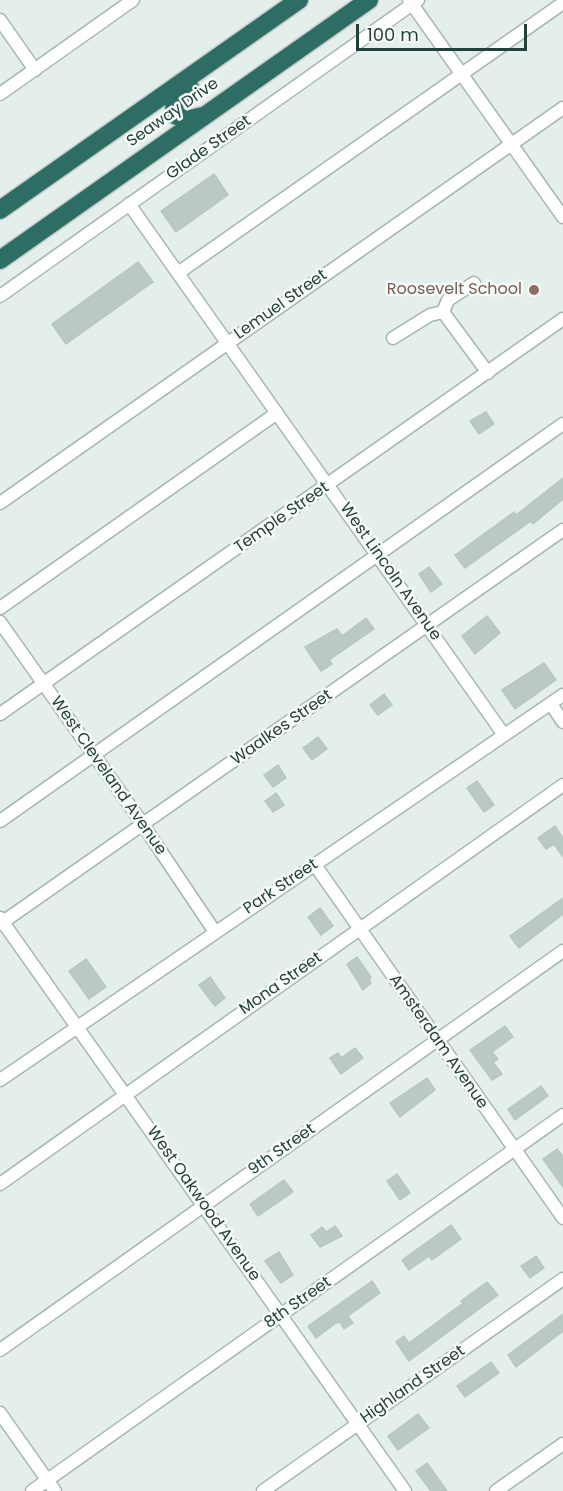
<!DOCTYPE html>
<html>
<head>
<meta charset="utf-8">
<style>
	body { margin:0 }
	#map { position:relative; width:563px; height:1491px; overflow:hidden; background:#e4eeea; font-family:Poppins,sans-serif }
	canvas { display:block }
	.scale { position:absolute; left:356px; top:24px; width:171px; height:27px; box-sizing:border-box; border:3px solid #23403a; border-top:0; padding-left:8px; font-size:18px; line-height:21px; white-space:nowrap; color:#23403a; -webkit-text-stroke:4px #f5faf8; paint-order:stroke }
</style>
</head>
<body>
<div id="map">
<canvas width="563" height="1491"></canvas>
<div class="scale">100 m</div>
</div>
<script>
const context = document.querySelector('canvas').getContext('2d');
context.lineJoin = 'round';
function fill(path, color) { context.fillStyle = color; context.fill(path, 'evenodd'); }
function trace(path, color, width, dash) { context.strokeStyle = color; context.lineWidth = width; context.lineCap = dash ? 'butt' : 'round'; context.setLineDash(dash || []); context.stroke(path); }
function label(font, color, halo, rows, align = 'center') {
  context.font = font + ' Poppins,sans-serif'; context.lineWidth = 5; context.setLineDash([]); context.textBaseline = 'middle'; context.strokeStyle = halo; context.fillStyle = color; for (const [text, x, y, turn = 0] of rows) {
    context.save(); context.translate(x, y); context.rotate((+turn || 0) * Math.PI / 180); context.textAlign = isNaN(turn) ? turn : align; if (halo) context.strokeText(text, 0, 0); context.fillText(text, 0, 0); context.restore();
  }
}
const building = new Path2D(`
	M214,174L228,195L176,232L161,211Z
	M138,262L153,282L66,344L52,324Z
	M486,412L494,424L479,434L470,421Z
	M563,478V499L533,524L531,521L465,568L455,555L514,512L516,515Z
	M429,567L442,584L431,592L419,574Z
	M487,616L500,633L475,654L462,636Z
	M366,618L374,629L329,660L332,664L321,671L305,647L337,629L342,636Z
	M544,663L556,680L515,709L502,690Z
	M384,694L392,705L378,715L370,705Z
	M318,737L327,749L312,760L303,748Z
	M278,765L286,778L273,787L264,775Z
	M477,781L494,805L484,812L467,788Z
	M276,793L284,805L273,812L265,801Z
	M555,826L563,838V857L554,844L546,849L538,838Z
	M563,898V914L519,948L510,936Z
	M320,908L333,926L321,935L308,917Z
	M357,957L371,977L369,979L371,983L363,990L347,964Z
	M86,959L106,987L89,999L69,971Z
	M210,977L225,998L215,1006L199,985Z
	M505,1026L513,1037L492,1052L498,1059L493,1062L502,1074L492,1080L470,1050Z
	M355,1048L363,1058L341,1074L330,1058L338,1053L341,1058Z
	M427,1078L435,1090L400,1117L390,1103Z
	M541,1086L548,1096L515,1120L508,1109Z
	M557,1149L563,1156V1187L543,1159Z
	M397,1174L410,1193L400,1200L387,1181Z
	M284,1180L293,1192L258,1216L250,1204Z
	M451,1225L461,1239L432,1260L429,1256L409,1270L402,1260Z
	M335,1226L342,1236L320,1247L311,1235L322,1227L326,1232Z
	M279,1252L293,1275L281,1283L265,1261Z
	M536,1256L544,1268L530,1278L521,1266Z
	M372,1281L380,1293L348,1316L353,1323L344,1329L340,1322L336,1323L316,1338L308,1326Z
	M487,1282L498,1295L409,1361L396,1342L404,1336L409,1343L463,1303L461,1301Z
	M563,1314V1331L516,1367L508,1355Z
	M491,1362L499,1373L465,1397L457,1386Z
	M418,1414L429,1428L398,1450L388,1436Z
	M427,1463L447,1491H431L416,1471Z`);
fill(building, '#bac9c3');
trace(building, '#b7c8c1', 1.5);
const minor = new Path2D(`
	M409,0L563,217
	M0,20L35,70
	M0,94L133,0
	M129,204L504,735
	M178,273L563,3
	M0,296L418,0
	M443,312L448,300L474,283
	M393,338L430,315L443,312L488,373
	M0,503L563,108
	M0,608L277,413
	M0,622L135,813L215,932
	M551,704L563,722
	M0,714L563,319
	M0,821L563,424
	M315,865L563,1218
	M0,918L405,1491
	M0,924L563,530
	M0,1080L563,695
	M0,1184L563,785
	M0,1350L563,951
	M0,1413L55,1491
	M32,1491L563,1115
	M263,1491L563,1279
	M496,1491L563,1444`);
const highway = new Path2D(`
	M190,88L174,102L175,115L186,120L203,116
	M0,210L299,0
	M0,260L369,0`);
trace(minor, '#a6b6b2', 15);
trace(highway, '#c1cac8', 21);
trace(minor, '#fff', 12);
trace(highway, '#2e6d63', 18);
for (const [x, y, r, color] of [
	[534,290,6,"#8d6e63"]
]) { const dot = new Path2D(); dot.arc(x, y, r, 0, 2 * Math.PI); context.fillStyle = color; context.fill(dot); trace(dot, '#f5faf8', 2); }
label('16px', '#23403a', '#f5faf8', [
	["Seaway Drive",173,113,-35],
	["Glade Street",209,148,-35],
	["Lemuel Street",281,305,-35],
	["Temple Street",282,518,-35],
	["West Lincoln Avenue",390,572,55],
	["Waalkes Street",282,728,-35],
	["West Cleveland Avenue",108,776,55],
	["Park Street",281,887,-34],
	["Mona Street",281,984,-35],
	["Amsterdam Avenue",438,1042,55],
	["9th Street",282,1150,-35],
	["West Oakwood Avenue",203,1204,55],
	["8th Street",298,1303,-35],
	["Highland Street",413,1385,-35]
]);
label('16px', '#785e54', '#f5faf8', [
	["Roosevelt School",522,290]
], 'right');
</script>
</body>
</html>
